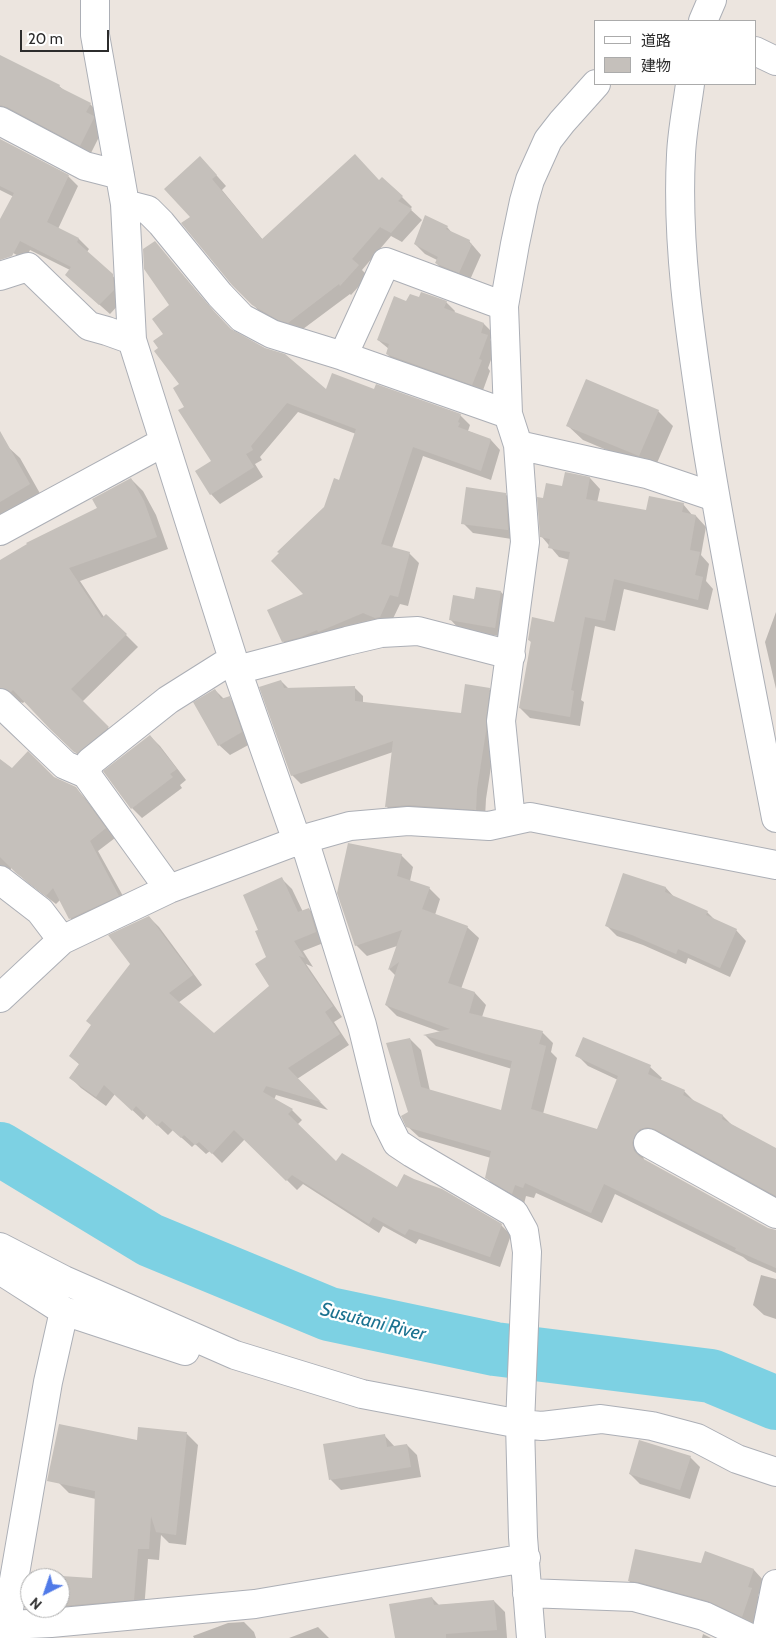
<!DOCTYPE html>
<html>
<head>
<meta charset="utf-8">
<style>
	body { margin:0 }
	#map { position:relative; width:776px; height:1638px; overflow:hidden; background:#ece5df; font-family:Cabin,"Noto Sans JP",sans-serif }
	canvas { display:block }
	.legend { position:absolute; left:594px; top:20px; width:162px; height:65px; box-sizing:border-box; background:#fff; border:1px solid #ababab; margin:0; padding:6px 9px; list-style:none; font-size:15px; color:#2c2c2c }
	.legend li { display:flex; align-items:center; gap:10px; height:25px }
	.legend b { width:25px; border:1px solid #ababab }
	.north { position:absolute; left:20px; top:1568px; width:50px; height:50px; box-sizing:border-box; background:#fff; border:1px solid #ababab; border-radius:50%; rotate:221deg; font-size:14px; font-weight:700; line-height:20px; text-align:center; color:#2c2c2c }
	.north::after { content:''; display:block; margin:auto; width:18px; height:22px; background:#507ae8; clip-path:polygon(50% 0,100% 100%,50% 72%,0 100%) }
	.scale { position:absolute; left:20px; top:30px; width:89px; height:22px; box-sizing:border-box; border:2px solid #2c2c2c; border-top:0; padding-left:6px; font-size:15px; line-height:18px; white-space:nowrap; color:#2c2c2c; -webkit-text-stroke:4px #fff; paint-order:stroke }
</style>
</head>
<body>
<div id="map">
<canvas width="776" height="1638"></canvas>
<ul class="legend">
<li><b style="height:6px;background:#fff"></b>道路</li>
<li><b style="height:14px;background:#c5c0bb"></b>建物</li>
</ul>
<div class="north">N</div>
<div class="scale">20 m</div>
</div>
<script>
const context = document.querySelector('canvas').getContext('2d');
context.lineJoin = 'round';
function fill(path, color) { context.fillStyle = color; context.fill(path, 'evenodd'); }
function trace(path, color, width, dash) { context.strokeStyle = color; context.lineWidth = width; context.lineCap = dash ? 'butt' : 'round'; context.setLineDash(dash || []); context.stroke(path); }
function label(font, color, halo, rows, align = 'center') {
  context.font = font + ' Cabin,sans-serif'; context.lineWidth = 4.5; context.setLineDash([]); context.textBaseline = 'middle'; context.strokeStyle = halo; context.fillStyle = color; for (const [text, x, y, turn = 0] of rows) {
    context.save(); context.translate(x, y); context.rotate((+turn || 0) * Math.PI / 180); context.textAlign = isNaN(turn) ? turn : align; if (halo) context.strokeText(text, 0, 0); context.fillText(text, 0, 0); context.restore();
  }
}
fill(new Path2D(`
	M0,57L59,86L65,91L90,104L100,114L103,129L90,155L0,119Z
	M0,140L68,176L78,186L58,229L79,239L89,249L87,252L122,285L123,300L110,314L76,284L70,270L30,250L25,260L0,245V221L14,197L0,190Z
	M210,168L226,186L222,190L263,240L379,181L402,197L412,207L410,209L422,220L402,242L391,236L362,270L368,276L351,295L350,294L299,332L263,315L233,284L191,218Z
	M447,227L454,235L469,241L481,255L469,282L446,273L436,263L437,260L425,254L415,244Z
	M155,243L231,331L327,391H375L460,415L470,425L468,431L491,440L500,450L491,480L423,456L392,548L409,553L419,563L408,606L400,604L389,627L292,651L283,641L305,595L325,507L340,482L356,434L298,412L260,457L262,460L255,464L263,477L220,504L211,494L212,462L186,407L181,384L159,348L165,334L171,305Z
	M446,302L455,311L454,313L484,324L493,333L490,340L496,346L488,368L490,371L482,393L396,363L387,354L389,349L378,340L407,303Z
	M658,411L673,426L654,470L583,440L568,426Z
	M7,446L20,458L42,497L0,522V450Z
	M590,478L600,489L597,503L647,512L683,504L693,516H696L706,527L701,555L709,564L706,581L713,589L708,610L624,589L615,631L595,626L581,700L584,702L580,726L530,718L520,708L532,643L529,640L555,623L570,560L559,557L542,537L544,499L563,487Z
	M131,479L143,491L156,515L168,549L80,581L104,617L106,615L138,647L82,702L120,740L87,764L25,701L23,703L15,700L0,685V562L98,508Z
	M505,494L516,504L518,540L473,533L463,523Z
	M501,592L511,603L505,637L460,630L450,619L475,600Z
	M776,612V689L765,642Z
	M281,681L289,689L354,687L363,696V703L462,715L489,689L498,698L495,741L486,799L485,818L396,816L387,807L393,752L301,784L292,775Z
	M215,690L224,699L229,698L239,708L252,743L230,755L219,745Z
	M150,736L160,746L186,780L180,785L182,788L142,818L132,808Z
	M0,761L12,770L54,778L75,788L85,798L115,838L98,851L128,905L80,928L70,918L61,899L56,904L27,882L12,867L8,874L0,878Z
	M401,855L413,867L410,881L429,888L440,899L435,915L467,927L479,938L461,989L475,993L486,1005L482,1017L542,1032L553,1043L551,1052L557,1058L543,1114L597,1130L618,1080L588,1066L577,1055L650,1067L662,1078L660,1081L684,1091L695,1102L723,1116L732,1125L776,1149V1200L643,1156L644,1160L768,1229L776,1231V1273L748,1261L743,1257L615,1194L602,1223L536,1193L534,1198L526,1196L524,1204L497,1189L486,1177L491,1158L419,1137L407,1126L410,1113V1039L421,1050L430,1091L502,1112L512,1069L436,1046L426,1036L441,1032L397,1016L386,1005L396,976L389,969L397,946L367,956L356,945Z
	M624,874L666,888L675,898L707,912L716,921L736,930L746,941L730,977L688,958L686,964L643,945L617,936L607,926Z
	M282,879L292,889L303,912L309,909L319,919L326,942L303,951L313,967L306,964L342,1017L334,1022L349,1045L297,1079L328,1110L276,1095L274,1100L292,1110L302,1120L297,1125L337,1163L397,1189L501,1225L511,1235L500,1267L419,1239L416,1244L383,1226L379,1233L303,1184L297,1190L245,1139L222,1163L210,1151L206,1154L195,1144L192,1147L173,1130L168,1135L147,1115L143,1120L115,1094L106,1106L81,1088L71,1078L80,1065L71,1056L132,964L149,917L159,927L202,985L178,1003L214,1034L271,986L268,958L260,930Z
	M761,1275L776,1279V1319L764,1315L753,1305Z
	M140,1428L187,1434L198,1445L186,1545L169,1543L161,1535L159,1560L148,1559L144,1610L41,1612L37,1608H60V1578H42V1576L93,1579L96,1499L69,1493L58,1482L138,1442Z
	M384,1435L395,1447L407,1445L417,1455L421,1477L341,1490L331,1480L325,1445Z
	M690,1457L700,1467L690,1499L640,1484L630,1474Z
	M706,1553L754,1570L764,1581L758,1596L761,1600L752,1626L639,1591L629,1581L701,1565Z
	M432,1598L439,1605L494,1601L505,1612L507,1638H396Z
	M244,1622L254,1632L256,1638H194L193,1636L228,1623Z
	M318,1627L329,1638H289Z
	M703,1634L711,1638H702Z`), '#0003');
trace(new Path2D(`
	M0,1149L150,1240L329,1314L495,1349L711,1376L776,1403`), '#7dd1e3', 54);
fill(new Path2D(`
	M0,55L60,85L59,87L91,103L86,112L94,116V118L80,146L7,107L0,105Z
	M0,139L69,175L47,222L79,238L77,242L113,274L114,290L99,305L65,275L71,267L20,241L12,256L0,260V219L14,193L0,186Z
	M355,154L379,180L382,177L403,196L398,201L412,209L391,233L380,227L352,259L359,265L340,286L339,284L288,323L278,320L252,305L232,285L181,223L190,217L164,189L200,156L217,175L212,179L262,239Z
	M425,215L448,226L446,229L470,240L469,243L472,244L459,273L435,263L438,257L414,244Z
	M155,241L208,305L231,329L265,348L285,354L326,389L332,373L374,389L376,384L461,414L458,422L460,423L458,427L491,439L481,471L413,447L381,544L410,552L398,597L390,595L380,617L375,618L363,613L318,632L317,630L301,637L282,642L267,610L303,594L271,561L279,553L277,552L324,507L334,478L339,480L356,429L287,403L251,446L253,450L246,454L254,467L210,495L195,471L211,461L178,410L184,407L173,388L179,384L154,351L158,348L153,341L163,334L152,319L169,305L144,269L143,249Z
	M421,292L447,301L444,308L484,323L481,333L488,335L479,359L482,360L472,385L386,354L389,344L377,340L394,296L406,301L410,294L419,297Z
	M586,379L659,410L639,456L566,426Z
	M0,431L30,484L0,502Z
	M565,472L590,477L586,499L646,510L649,496L684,503L682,512L696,515L690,550L700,552L695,575L703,577L698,600L614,579L605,621L585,617L571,690L574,691L570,717L519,708L531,641L528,640L532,617L554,622L570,552L548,548L550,539L540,537L537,497L543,498L546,483L562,486Z
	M131,478L144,501L157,537L69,568L102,618L106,614L127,634L71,689L109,727L78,753L74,752L50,729L13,690L11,692L0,688V560L27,544L26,543L97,508L92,499Z
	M466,487L506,493L508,530L461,524Z
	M476,587L501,591L495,628L449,620L453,595L474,599Z
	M281,680L284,688L355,686V701L461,713L465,684L490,688L486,719V731L477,789L476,810L409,805L385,807L393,741L291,776L259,687Z
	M215,689L221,699L230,696L242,732L218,746L193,702Z
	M150,735L177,769L170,774L173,777L131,809L103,771Z
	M28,751L54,777L76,787L106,828L90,841L119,896L69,919L53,888L46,896L16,873L0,857V759L12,768Z
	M348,843L402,854L397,876L430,887L422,909L468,926L448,983L475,992L469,1013L543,1031L539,1044L546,1046L531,1109L597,1129L618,1076L575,1056L583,1037L651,1065L648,1074L685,1090L683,1095L723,1115L722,1119L776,1148V1196L655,1129L647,1127L640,1129L635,1135L632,1143L634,1151L640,1157L768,1228L776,1230V1268L735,1250L736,1248L604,1184L591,1213L525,1183L523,1188L515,1185L512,1194L485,1178L491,1151L406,1127L401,1116L408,1112L386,1043L410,1038L421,1087L501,1110L512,1061L482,1053L423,1035L450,1029L385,1005L399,962L388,970L402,930L355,946L337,893Z
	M623,873L666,887L665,892L708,911L706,915L737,929L720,968L678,949L676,954L632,935L605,926Z
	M282,877L298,912L309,908L316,932L294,941L305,958L299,956L333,1006L325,1012L340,1034L288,1068L321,1102L266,1086L263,1092L293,1109L288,1114L336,1161L342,1153L397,1187L404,1174L414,1179L442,1189L502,1224L490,1257L409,1229L405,1235L373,1217L369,1224L292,1175L286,1181L234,1130L212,1154L199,1142L195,1145L184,1135L181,1138L162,1121L157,1126L136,1106L132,1111L104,1085L96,1097L69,1078L79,1064L69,1056L91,1025L86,1021L130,964L108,935L149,916L193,975L169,993L214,1033L269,986L255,964L266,957L255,931L258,930L243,895Z
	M59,1424L137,1440L138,1427L187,1432L176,1535L156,1532L151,1516L149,1549H138L134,1600L60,1606V1578H30L31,1574L92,1578L95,1491L47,1481Z
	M385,1434L387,1447L407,1444L411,1467L329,1480L323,1444Z
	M639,1440L691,1456L680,1490L629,1474Z
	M635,1549L701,1563L705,1551L754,1569L748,1587L752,1588L742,1617L708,1601L638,1582L628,1581Z
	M432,1597L434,1605L494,1600L497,1630L446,1634V1638H395L389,1604Z`), '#c5c0bb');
const street = new Path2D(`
	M95,0V35L125,204L132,340L233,659L297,841L307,849L362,1025L385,1119L397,1143L412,1153L514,1213L524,1231L527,1252L520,1424L523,1537L531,1638
	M755,51L776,61
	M0,121L85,166L120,175
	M125,204L148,210L161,223L220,295L242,318L272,334L343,356L508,414L518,445
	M0,276L28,267L89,326L107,331L132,340
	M343,356L386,262L504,306
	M508,414L504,306L515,244L524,201L530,180L548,140L562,122L596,84
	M0,531L164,442
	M237,670L347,641L381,633L418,631L511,655
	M0,703L65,765L86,774L169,889
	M86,774L90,762L168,700L233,659
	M511,821L501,721L525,542L518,445L647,474L715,497
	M0,880L40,911L62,940
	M0,998L62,940L169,889L297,841L350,826L408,821L489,826L530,817L776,865
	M648,1143L776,1214
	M0,1247L64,1280L235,1355L362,1394L520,1424L542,1426L601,1419L652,1426L697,1438L737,1459L776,1472
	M0,1270L64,1311L185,1351L189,1342
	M527,1593L634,1597L704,1616L750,1638
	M7,1625L51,1623L255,1604L526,1558
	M4,1638L48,1382L64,1311`);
const secondary = new Path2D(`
	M703,21L712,0
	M690,84C687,107 682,131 681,155C676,250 692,346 706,440C726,566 752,692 776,818
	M765,1638L776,1584`);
trace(street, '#acafb6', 30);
trace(secondary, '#acafb6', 30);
trace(street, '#fff', 28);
trace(secondary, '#fff', 28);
label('italic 19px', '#1b7290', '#fff', [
	["Susutani River",373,1322,14]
]);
</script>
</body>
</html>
